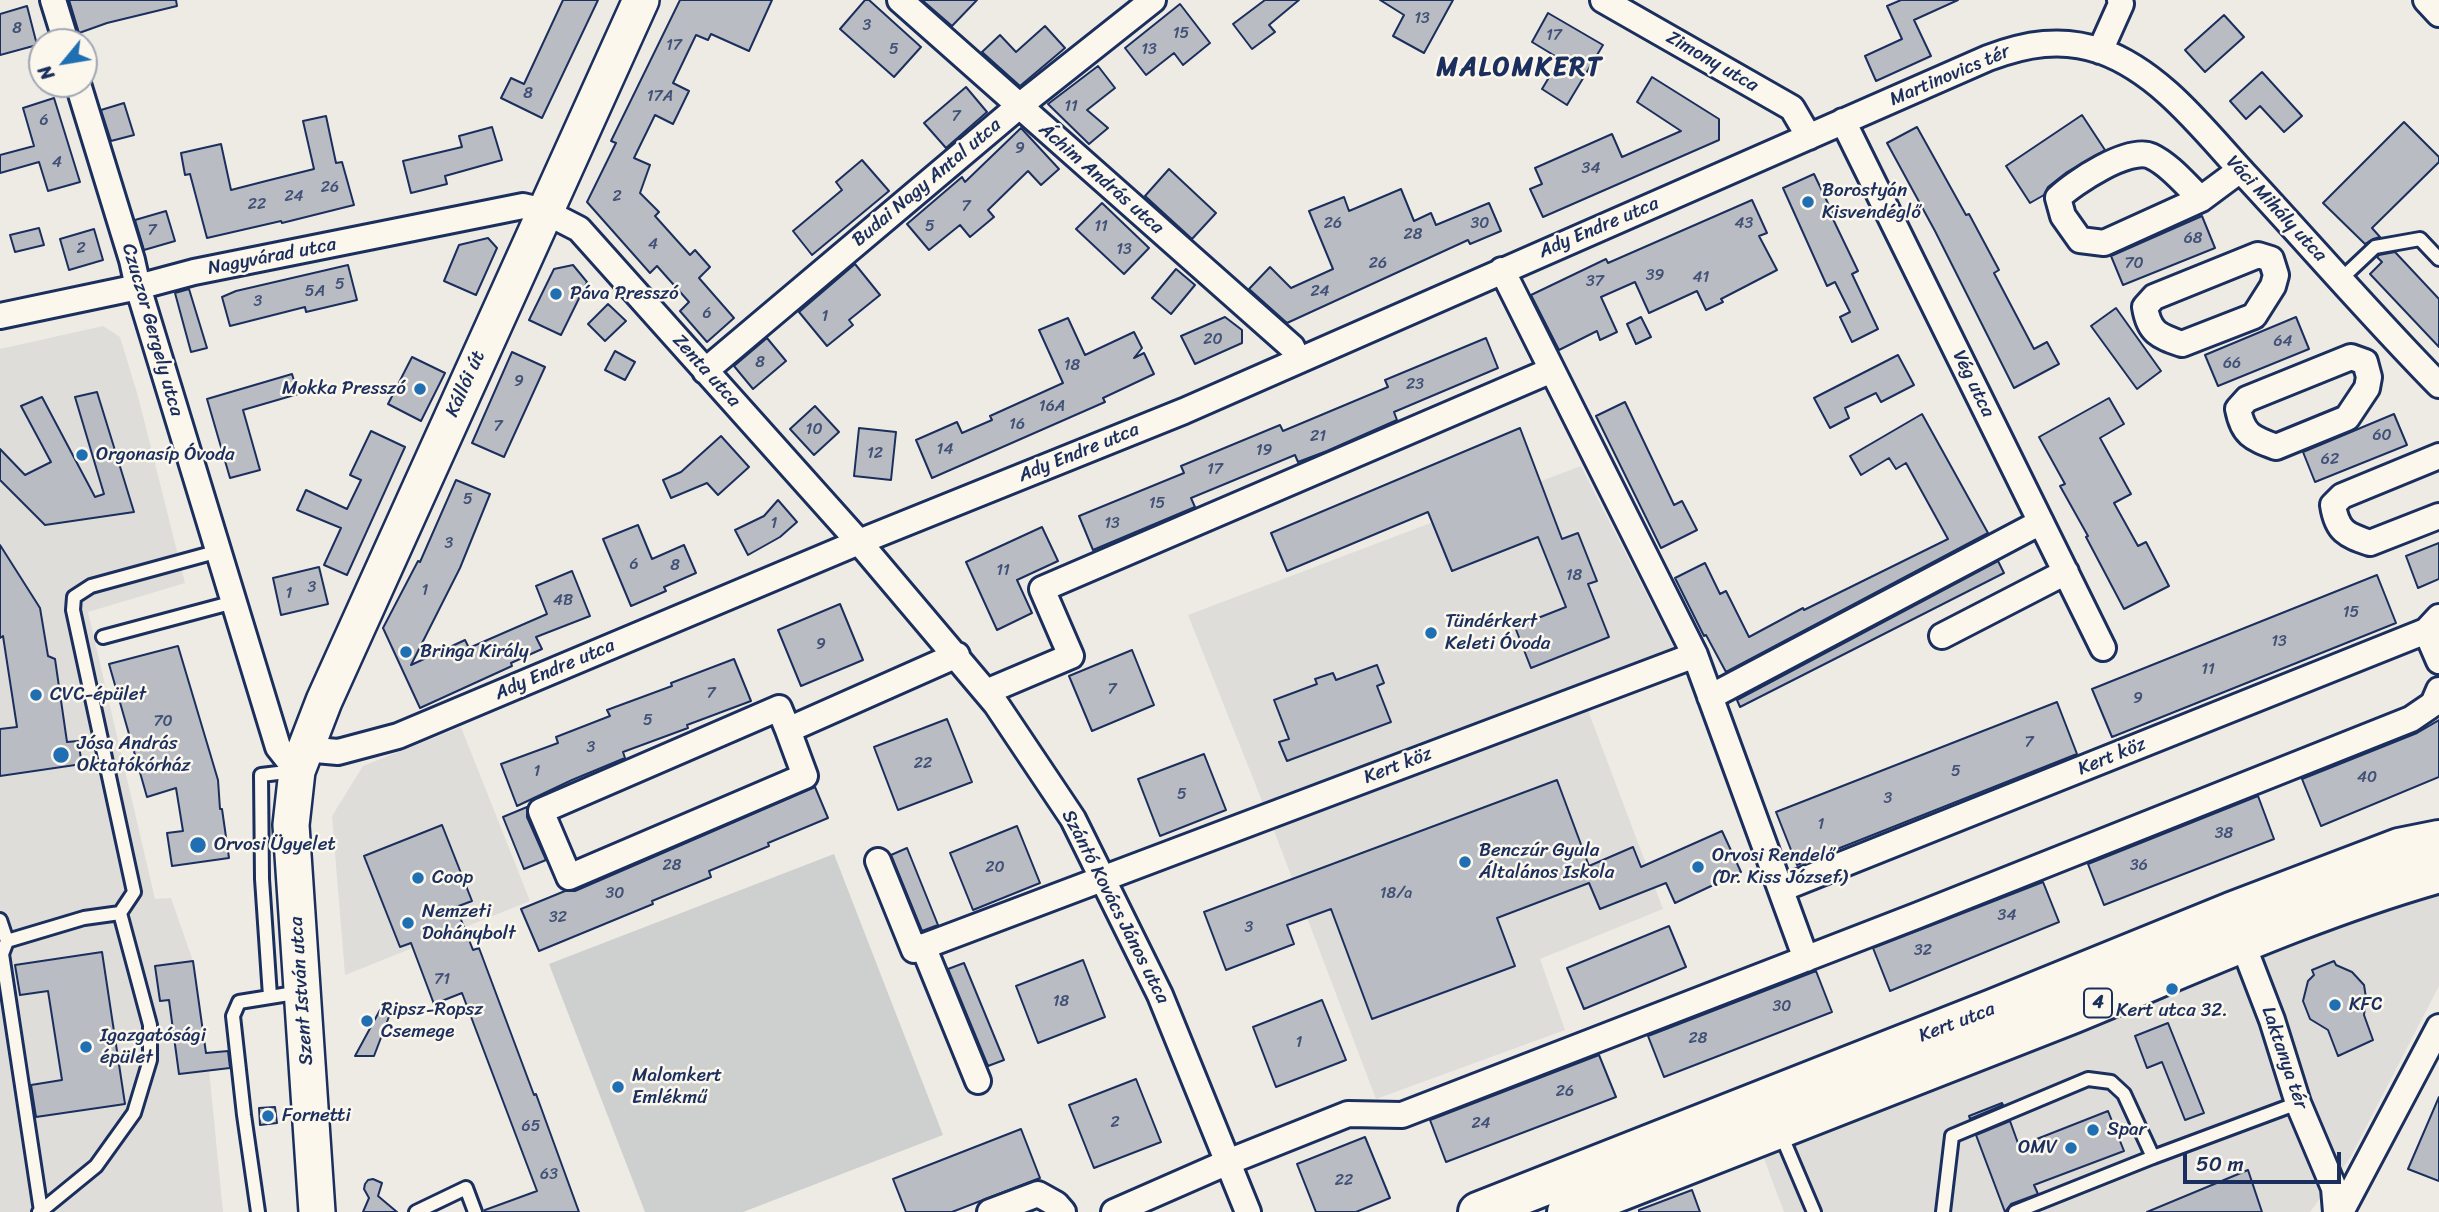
<!DOCTYPE html>
<html>
<head>
<meta charset="utf-8">
<style>
	body { margin:0 }
	#map { position:relative; width:2439px; height:1212px; overflow:hidden; background:#eeebe4; font-family:Sriracha,sans-serif }
	canvas { display:block }
	.north { position:absolute; left:28px; top:28px; width:70px; height:70px; box-sizing:border-box; background:#fbf7ec; border:2px solid #a1a7b3; border-radius:50%; rotate:240deg; font-size:19px; font-weight:700; line-height:28px; text-align:center; color:#1b2f5e }
	.north::after { content:''; display:block; margin:auto; width:24px; height:32px; background:#1f6fb2; clip-path:polygon(50% 0,100% 100%,50% 72%,0 100%) }
	.scale { position:absolute; left:2183px; top:1152px; width:158px; height:32px; box-sizing:border-box; border:4px solid #1b2f5e; border-top:0; padding-left:9px; font-size:21px; line-height:24px; white-space:nowrap; color:#1b2f5e; -webkit-text-stroke:5px #fbf7ec; paint-order:stroke }
</style>
</head>
<body>
<div id="map">
<canvas width="2439" height="1212"></canvas>
<div class="north">N</div>
<div class="scale">50 m</div>
</div>
<script>
const context = document.querySelector('canvas').getContext('2d');
context.lineJoin = 'round';
function fill(path, color) { context.fillStyle = color; context.fill(path, 'evenodd'); }
function trace(path, color, width, dash) { context.strokeStyle = color; context.lineWidth = width; context.lineCap = dash ? 'butt' : 'round'; context.setLineDash(dash || []); context.stroke(path); }
function label(font, color, halo, rows, align = 'center') {
  context.font = font + ' Sriracha,sans-serif'; context.lineWidth = 5; context.setLineDash([]); context.textBaseline = 'middle'; context.strokeStyle = halo; context.fillStyle = color; for (const [text, x, y, turn = 0] of rows) {
    context.save(); context.translate(x, y); context.rotate((+turn || 0) * Math.PI / 180); context.textAlign = isNaN(turn) ? turn : align; if (halo) context.strokeText(text, 0, 0); context.fillText(text, 0, 0); context.restore();
  }
}
fill(new Path2D(`
	M103,326L120,337L138,396L185,583L88,612L155,899L171,898L193,961L209,1069L223,1212H0V349Z
	M1581,466L1676,652L1264,806L1188,615Z
	M1583,697L1663,909L1540,959L1565,1030L1376,1099L1268,815Z
	M461,727L530,901L345,975L332,816L363,766Z
	M2439,884V986L2350,1158L2310,1212H1784L1760,1148Z`), '#deddda');
fill(new Path2D(`
	M834,854L943,1135L743,1212H645L549,964Z`), '#cecfcf');
const building = new Path2D(`
	M69,0H176L177,6L107,23L79,33Z
	M563,0H598L542,118L501,98L511,78L524,84Z
	M680,0H772L749,51L711,34L708,40L696,35L673,83L689,91L673,124L655,115L634,158L650,165L640,193L659,212L655,216L690,255L695,250L710,267L699,278L734,318L707,342L680,311L689,302L657,266L650,273L587,202L616,143L611,141Z
	M865,0H869L921,47L894,77L840,29Z
	M922,0H977L952,26Z
	M1265,0H1299L1269,25L1275,32L1252,49L1233,24Z
	M1380,0H1453L1424,53L1393,36L1404,15Z
	M1901,0H1958L1914,20L1931,56L1876,81L1865,56L1902,39L1887,6Z
	M1180,4L1210,43L1183,65L1174,53L1146,75L1125,48Z
	M27,6L37,45L0,55V14Z
	M1548,13L1603,45L1567,105L1542,89L1560,59L1532,42Z
	M2224,15L2244,37L2205,72L2185,50Z
	M1045,26L1065,48L1020,86L982,52L1000,35L1016,52Z
	M1098,66L1115,88L1087,110L1108,128L1089,144L1048,104Z
	M2262,72L2302,116L2284,132L2260,106L2246,119L2230,101Z
	M1652,77L1719,119V140L1543,217L1530,189L1542,184L1535,168L1612,134L1622,157L1681,131L1637,102Z
	M966,87L987,112L946,148L924,123Z
	M54,98L80,182L48,191L39,162L0,173V155L34,146L23,108Z
	M124,103L134,135L111,141L101,110Z
	M2082,115L2105,150L2067,172L2048,187L2044,195L2030,203L2006,166Z
	M326,116L336,163L342,162L354,205L282,223L281,221L207,238L190,174L185,175L181,153L221,144L231,190L266,181L314,169L303,121Z
	M2404,122L2439,157V162L2372,228L2380,237L2373,239L2365,244L2323,203Z
	M492,127L502,160L445,176L447,184L411,193L403,161L462,147L459,136Z
	M1917,127L1966,215L1969,214L1999,270L1994,273L2034,349L2047,342L2059,364L2014,388L1935,231L1887,143Z
	M1021,128L1059,169L1041,185L1028,171L988,210L994,217L970,237L960,225L929,250L907,224L962,177L965,182Z
	M862,160L889,191L812,255L793,231L842,190L836,182Z
	M1169,169L1216,213L1192,239L1145,196Z
	M1814,174L1834,216L1832,217L1858,271L1852,274L1878,329L1852,342L1840,317L1850,312L1835,282L1827,286L1783,188Z
	M1401,189L1414,221L1431,213L1436,225L1489,203L1501,231L1470,244L1468,240L1287,323L1249,289L1270,267L1291,288L1333,269L1309,211L1344,197L1349,211Z
	M1752,200L1767,233L1759,236L1777,270L1721,299L1723,302L1706,310L1697,291L1649,313L1635,282L1601,297L1617,332L1600,340L1597,331L1559,350L1531,295L1606,259L1608,263Z
	M1102,203L1149,248L1124,274L1076,229Z
	M166,211L175,241L144,250L135,220Z
	M2202,216L2215,248L2123,285L2111,256Z
	M39,228L44,245L15,252L10,235Z
	M94,229L103,260L69,270L60,239Z
	M488,238L497,248L476,295L444,281L459,245Z
	M2395,252L2439,299V347L2370,274L2382,262L2377,257L2379,255Z
	M855,264L880,295L849,320L853,325L827,346L799,312Z
	M348,265L357,300L306,312L305,307L230,326L222,297L236,291Z
	M573,265L587,282L561,335L529,320L554,269Z
	M1176,269L1195,285L1171,314L1152,298Z
	M189,289L207,348L191,352L175,293Z
	M608,304L626,321L605,341L588,324Z
	M2116,308L2161,371L2137,389L2091,326Z
	M1225,317L1242,330V343L1195,364L1181,336Z
	M1641,317L1651,337L1636,344L1627,324Z
	M2296,317L2309,349L2218,386L2205,355Z
	M1068,318L1085,355L1134,332L1142,348L1134,358L1144,353L1154,374L1103,398L1105,402L932,478L916,440L957,422L962,433L992,420L990,416L1063,383L1039,330Z
	M767,338L786,361L753,389L734,366Z
	M1486,338L1498,368L1394,412L1397,420L1327,451L1298,462L1295,455L1191,498L1195,507L1093,550L1079,516L1184,473L1181,466L1280,425L1283,431L1388,387L1385,380Z
	M615,351L635,362L625,380L605,370Z
	M512,352L545,367L504,457L472,443Z
	M1898,355L1914,385L1881,402L1876,393L1845,408L1849,418L1830,428L1814,398Z
	M412,357L445,373L421,421L388,404Z
	M292,374L298,394L243,410L260,470L230,478L207,399Z
	M97,392L134,512L45,525L0,480V449L25,475L51,462L21,406L42,397L95,497L104,494L75,397Z
	M2109,398L2124,424L2100,438L2131,494L2114,503L2138,546L2146,542L2169,586L2124,609L2086,537L2088,536L2060,486L2065,484L2039,437Z
	M1625,402L1674,505L1682,501L1697,530L1661,548L1596,416Z
	M815,406L839,432L814,455L790,429Z
	M1922,414L1988,533L1726,672L1706,635L1704,636L1675,578L1705,563L1720,594L1726,591L1749,637L1803,608L1804,610L1948,539L1906,463L1896,469L1889,458L1861,475L1850,456Z
	M2394,414L2407,445L2315,482L2303,452Z
	M859,428L896,432L891,480L854,476Z
	M1520,428L1562,539L1578,533L1597,581L1588,584L1609,637L1531,668L1515,627L1566,607L1538,537L1452,571L1428,512L1287,571L1271,533Z
	M371,431L405,447L347,575L324,565L341,528L297,510L306,490L347,509L361,480L350,475Z
	M721,436L749,467L718,495L707,483L671,498L663,480L681,472Z
	M456,480L490,494L460,568L411,665L465,640L469,648L547,614L536,586L572,571L590,616L536,637L542,649L511,663L512,666L420,708L383,628L418,561L420,562Z
	M778,500L797,522L780,537L748,555L735,530L764,516Z
	M638,525L652,559L684,545L696,573L664,587L666,591L631,606L603,539Z
	M1042,527L1058,561L1017,580L1032,613L997,630L966,562Z
	M2439,543V579L2418,588L2406,556Z
	M0,545L40,608L48,656L55,659L67,742L78,741L82,764L0,776V729L17,727L3,636L0,638Z
	M1998,561L2004,573L1740,707L1737,700Z
	M319,567L328,604L281,615L273,578Z
	M2377,575L2396,623L2112,737L2092,689Z
	M840,604L863,660L801,686L778,630Z
	M178,646L218,780L220,809H222L229,858L172,866L167,833L183,831L176,788L147,797L109,664Z
	M1132,650L1154,705L1092,731L1069,676Z
	M734,659L751,701L687,725L688,728L623,752L625,758L572,780L517,806L501,764L558,743L556,737L610,716L607,710L672,686L671,683Z
	M1377,665L1384,683L1377,686L1391,722L1287,761L1279,742L1289,739L1274,700L1317,684L1315,679L1333,673L1336,680Z
	M2057,702L2077,754L1797,865L1776,812Z
	M947,719L972,782L898,810L874,747Z
	M2439,720V777L2321,826L2302,779L2417,733Z
	M1204,754L1226,810L1160,836L1138,779Z
	M1557,780L1589,866L1633,847L1641,867L1722,831L1741,872L1675,903L1666,883L1600,909L1589,883L1497,918L1515,966L1372,1019L1331,909L1287,925L1294,944L1226,970L1204,912Z
	M815,787L828,818L768,843L769,846L709,871L711,877L652,901L653,904L539,951L521,909L565,891H575Z
	M2258,796L2274,839L2104,905L2088,864Z
	M527,807V817L546,860L524,869L503,817Z
	M442,825L472,901L456,907L473,950L479,948L534,1095L536,1094L579,1212H485V1210L537,1191L462,993L434,1004L411,943L400,947L364,856Z
	M1017,826L1040,883L973,910L950,853Z
	M907,848L938,925L922,931L891,855Z
	M2043,882L2059,922L1890,991L1873,948Z
	M1669,926L1686,967L1584,1009L1567,968Z
	M102,952L125,1104L36,1117L31,1085L62,1080L48,991L20,995L15,965Z
	M1083,960L1105,1017L1038,1043L1016,986Z
	M193,961L206,1053L228,1051L230,1068L179,1074L169,1000L160,1001L155,966Z
	M2334,961L2336,965L2352,972L2364,985L2366,998L2364,1015L2373,1040L2338,1056L2328,1030L2310,1019L2303,1001L2308,981L2314,975L2312,970Z
	M964,963L1004,1060L988,1066L948,969Z
	M1816,971L1832,1012L1664,1077L1648,1036Z
	M1322,1000L1346,1060L1276,1087L1253,1027Z
	M380,1010L390,1014L374,1056H355Z
	M2168,1023L2204,1113L2185,1120L2162,1062L2147,1068L2135,1036Z
	M1599,1055L1616,1097L1446,1162L1430,1120Z
	M1136,1079L1161,1142L1094,1168L1069,1105Z
	M2439,1097V1181L2408,1169Z
	M2002,1103L2003,1105L1970,1119L1969,1116Z
	M275,1107L277,1123L260,1125L259,1108Z
	M2108,1111L2124,1151L2034,1185L2038,1194L2011,1204L2005,1212L1976,1135L2010,1121L2019,1146Z
	M1021,1129L1040,1178L952,1212H906L893,1179Z
	M1365,1137L1390,1198L1356,1212H1316L1297,1164Z
	M2248,1170L2262,1212H2147Z
	M373,1179L382,1183L378,1196L397,1212H363L369,1198L364,1189L365,1184L368,1180Z
	M1692,1190L1700,1212H1639V1210Z`);
fill(building, '#b9bcc3');
trace(building, '#1b2f5e', 2);
const lane = new Path2D(`
	M2341,279L2375,247L2420,239L2439,259
	M103,637L234,602
	M0,920L7,941L84,918L120,913L134,892L73,610L74,597L91,586L219,551
	M7,941L2,954L41,1211L39,1212
	M270,996L262,879L261,775L295,771
	M1780,1132L1814,1212
	M41,1211L96,1166L134,1113L150,1060V1025L120,913
	M258,1212L244,1115L233,1016L239,1002L301,992
	M416,1212L466,1188L475,1212
	M1943,1212L1952,1136L2088,1079L2111,1082L2124,1094L2153,1157
	M2015,1212L2153,1157L2298,1103`);
const street = new Path2D(`
	M53,0L66,42
	M900,0L1292,347L1298,360
	M1603,0L1792,108L1809,137
	M2426,0L2439,14
	M2100,51L2121,4L2120,0
	M78,84L132,260L138,287L278,747L297,771
	M1843,121L2103,648
	M2201,199C2186,185 2170,165 2151,156C2129,146 2073,183 2058,198L2063,216L2080,240L2104,243L2201,199L2240,170
	M2258,255L2271,259L2276,275L2273,286L2254,316L2182,344C2159,336 2149,333 2145,307L2154,297Z
	M1502,270L1695,655L1806,959
	M0,316L138,287L194,272L523,206L544,211L579,229L859,542L996,704L1073,819L1160,995L1248,1212
	M2351,357L2365,362L2369,377L2367,388L2347,418L2276,447C2252,438 2243,435 2238,409L2247,399Z
	M705,371L1018,107L1153,0
	M2439,456L2342,496L2333,505C2337,532 2347,535 2370,543L2439,516
	M2426,631L2439,661
	M1942,636L2066,572
	M986,692L1071,656L1042,589L1552,370
	M1710,697L2041,522
	M788,730L805,776L569,877L541,811L779,708L788,730L957,655
	M304,749L338,752L398,736L859,542L1184,411L1988,58C2025,44 2062,37 2101,51C2162,73 2205,132 2248,178C2312,247 2373,318 2439,385
	M878,861L914,950L1695,655
	M1781,889L2426,631L2439,617
	M2237,929L2272,1020L2298,1103L2334,1188L2336,1212
	M923,946L978,1081
	M990,1212L1038,1194L1056,1204L1063,1212
	M1114,1212L1228,1162L1348,1114L1402,1115L1916,916L2411,719L2433,704L2439,690
	M2341,1212L2439,1027`);
const secondary = new Path2D(`
	M317,1212L291,825L297,771L324,701L641,0`);
const primary = new Path2D(`
	M1478,1212L1993,1009L2231,912L2399,848L2439,840
	M1567,1212C1734,1146 1902,1082 2069,1015C2191,965 2312,909 2439,873`);
trace(lane, '#1b2f5e', 18);
trace(street, '#1b2f5e', 30);
trace(secondary, '#1b2f5e', 40);
trace(primary, '#1b2f5e', 44);
trace(lane, '#fbf7ec', 12);
trace(street, '#fbf7ec', 24);
trace(secondary, '#fbf7ec', 35);
trace(primary, '#fbf7ec', 38);
for (const [x, y, r, color] of [
	[1808,202,7,"#1f6fb2"],
	[556,294,7,"#1f6fb2"],
	[420,389,7,"#1f6fb2"],
	[82,455,7,"#1f6fb2"],
	[1431,633,7,"#1f6fb2"],
	[406,652,7,"#1f6fb2"],
	[36,695,7,"#1f6fb2"],
	[61,755,9,"#1f6fb2"],
	[198,845,9,"#1f6fb2"],
	[1465,862,7,"#1f6fb2"],
	[1698,867,7,"#1f6fb2"],
	[418,878,7,"#1f6fb2"],
	[408,923,7,"#1f6fb2"],
	[2172,989,7,"#1f6fb2"],
	[2335,1005,7,"#1f6fb2"],
	[367,1021,7,"#1f6fb2"],
	[86,1047,7,"#1f6fb2"],
	[618,1087,7,"#1f6fb2"],
	[268,1116,7,"#1f6fb2"],
	[2093,1130,7,"#1f6fb2"],
	[2071,1148,7,"#1f6fb2"]
]) { const dot = new Path2D(); dot.arc(x, y, r, 0, 2 * Math.PI); context.fillStyle = color; context.fill(dot); trace(dot, '#fbf7ec', 2.5); }
label('16px', '#425277', null, [
	["13",1422,19],
	["3",867,26],
	["8",17,29],
	["15",1181,34],
	["17",1554,36],
	["17",674,46],
	["5",894,50],
	["13",1149,50],
	["8",528,94],
	["17A",660,97],
	["11",1071,107],
	["7",956,117],
	["6",44,121],
	["9",1020,149],
	["4",57,163],
	["34",1591,169],
	["26",330,188],
	["24",294,197],
	["2",617,197],
	["22",257,205],
	["7",966,207],
	["26",1333,224],
	["30",1480,224],
	["43",1744,224],
	["5",930,227],
	["11",1101,227],
	["7",152,231],
	["28",1413,235],
	["68",2193,239],
	["4",653,245],
	["2",81,249],
	["13",1124,250],
	["26",1378,264],
	["70",2134,264],
	["39",1655,276],
	["41",1701,278],
	["37",1595,282],
	["5",340,285],
	["5A",315,292],
	["24",1320,292],
	["3",258,302],
	["6",707,314],
	["1",825,317],
	["20",1213,340],
	["64",2283,342],
	["8",760,363],
	["66",2232,364],
	["18",1072,366],
	["9",519,382],
	["23",1415,385],
	["16A",1052,407],
	["16",1017,425],
	["7",498,427],
	["10",814,430],
	["60",2382,436],
	["21",1318,437],
	["14",945,450],
	["19",1264,451],
	["12",875,454],
	["62",2330,460],
	["17",1215,470],
	["5",468,500],
	["15",1157,504],
	["1",774,524],
	["13",1112,524],
	["3",449,544],
	["6",634,565],
	["8",675,566],
	["11",1003,571],
	["18",1574,576],
	["3",312,588],
	["1",425,591],
	["1",289,594],
	["4B",563,601],
	["15",2351,613],
	["13",2279,642],
	["9",821,645],
	["11",2208,670],
	["7",1112,690],
	["7",711,694],
	["9",2138,699],
	["5",648,721],
	["70",163,722],
	["7",2029,743],
	["3",591,748],
	["22",923,764],
	["1",537,772],
	["5",1956,772],
	["40",2367,778],
	["5",1182,795],
	["3",1888,799],
	["1",1821,825],
	["38",2224,834],
	["28",672,866],
	["36",2139,866],
	["20",995,868],
	["30",615,894],
	["18/a",1396,894],
	["34",2007,916],
	["32",558,918],
	["3",1249,928],
	["32",1923,951],
	["71",442,980],
	["18",1061,1002],
	["30",1782,1007],
	["28",1698,1039],
	["1",1299,1043],
	["26",1565,1092],
	["2",1115,1123],
	["24",1481,1124],
	["65",531,1127],
	["63",549,1175],
	["22",1344,1181]
]);
for (const [x, y, w] of [
	[2098,1003,28]
]) { const box = new Path2D(); box.roundRect(x - w / 2, y - 14.5, w, 29, 5); context.fillStyle = '#fbf7ec'; context.fill(box); trace(box, '#1b2f5e', 2); }
label('bold 18px', '#1b2f5e', null, [
	["4",2098,1003]
]);
label('19px', '#1b2f5e', '#fbf7ec', [
	["Zimony utca",1712,62,30],
	["Martinovics tér",1950,76,-23],
	["Áchim András utca",1101,179,41],
	["Budai Nagy Antal utca",927,183,-40],
	["Váci Mihály utca",2276,209,47],
	["Ady Endre utca",1599,228,-23],
	["Nagyvárad utca",272,257,-11],
	["Czuczor Gergely utca",152,330,74],
	["Zenta utca",706,371,48],
	["Kállói út",466,384,-66],
	["Vég utca",1973,384,64],
	["Ady Endre utca",1079,453,-22],
	["Ady Endre utca",555,670,-23],
	["Kert köz",2112,757,-22],
	["Kert köz",1398,766,-21],
	["Szántó Kovács János utca",1115,907,63],
	["Szent István utca",302,991,-94],
	["Kert utca",1957,1023,-21],
	["Laktanya tér",2284,1058,71]
]);
label('19px', '#1b2f5e', '#fbf7ec', [
	["Borostyán",1822,191],
	["Kisvendéglő",1822,213],
	["Páva Presszó",570,294],
	["Mokka Presszó",406,389,"right"],
	["Orgonasíp Óvoda",96,455],
	["Tündérkert",1445,622],
	["Keleti Óvoda",1445,644],
	["Bringa Király",420,652],
	["CVC-épület",50,695],
	["Jósa András",77,744],
	["Oktatókórház",77,766],
	["Orvosi Ügyelet",214,845],
	["Benczúr Gyula",1479,851],
	["Általános Iskola",1479,873],
	["Orvosi Rendelő",1712,856],
	["(Dr. Kiss József)",1712,878],
	["Coop",432,878],
	["Nemzeti",422,912],
	["Dohánybolt",422,934],
	["KFC",2349,1005],
	["Ripsz-Ropsz",381,1010],
	["Csemege",381,1032],
	["Kert utca 32.",2172,1011,"center"],
	["Igazgatósági",100,1036],
	["épület",100,1058],
	["Malomkert",632,1076],
	["Emlékmű",632,1098],
	["Fornetti",282,1116],
	["Spar",2107,1130],
	["OMV",2057,1148,"right"]
], 'left');
context.letterSpacing = '2px';
label('bold 26px', '#1b2f5e', '#fbf7ec', [
	["MALOMKERT",1520,68]
]);
context.letterSpacing = '0px';
</script>
</body>
</html>
